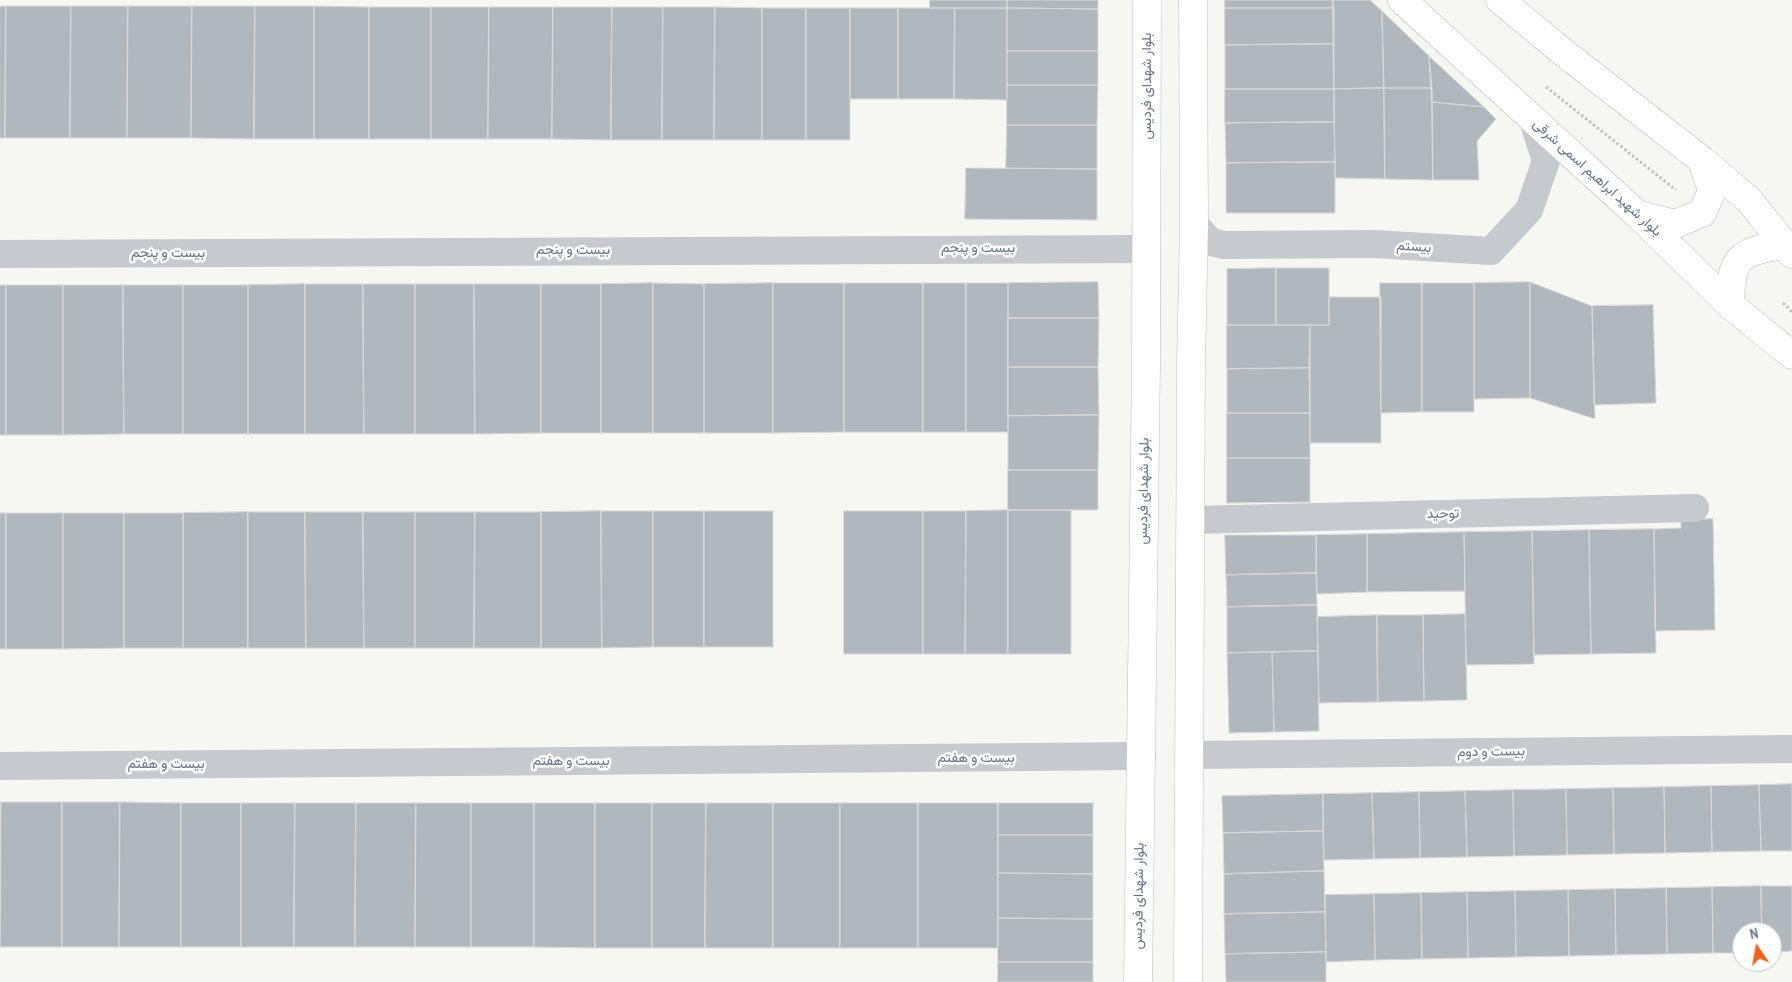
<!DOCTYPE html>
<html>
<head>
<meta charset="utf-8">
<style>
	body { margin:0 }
	#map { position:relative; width:1792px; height:982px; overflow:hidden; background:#f6f7f3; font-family:"Archivo Narrow",sans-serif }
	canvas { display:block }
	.north { position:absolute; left:1732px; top:922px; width:50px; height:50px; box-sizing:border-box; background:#fff; border:1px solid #c1c7cf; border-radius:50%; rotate:348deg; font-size:14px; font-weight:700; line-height:20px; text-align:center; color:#637387 }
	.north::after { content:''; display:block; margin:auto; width:18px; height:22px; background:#f46116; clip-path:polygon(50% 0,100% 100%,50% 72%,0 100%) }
</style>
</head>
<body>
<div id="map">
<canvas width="1792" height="982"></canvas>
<div class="north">N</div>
</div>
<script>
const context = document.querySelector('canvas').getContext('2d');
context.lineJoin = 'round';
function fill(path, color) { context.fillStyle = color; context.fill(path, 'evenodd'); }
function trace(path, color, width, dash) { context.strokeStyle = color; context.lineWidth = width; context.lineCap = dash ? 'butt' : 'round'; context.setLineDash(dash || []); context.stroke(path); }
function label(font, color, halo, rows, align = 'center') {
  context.font = font + ' "Archivo Narrow",Vazirmatn,sans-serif'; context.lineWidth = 5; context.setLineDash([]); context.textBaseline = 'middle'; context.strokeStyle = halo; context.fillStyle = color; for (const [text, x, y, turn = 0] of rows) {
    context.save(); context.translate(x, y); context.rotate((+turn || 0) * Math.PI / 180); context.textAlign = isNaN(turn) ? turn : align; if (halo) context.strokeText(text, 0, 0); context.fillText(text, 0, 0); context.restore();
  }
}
const building = new Path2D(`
	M930,0H1007V8H930Z
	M1007,0H1098V9L1007,8Z
	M1225,0H1333L1334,8H1225Z
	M1333,0H1370L1382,11L1384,88L1334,89Z
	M0,6H6L5,138H0Z
	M6,6H71L70,138H5Z
	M71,6H128L127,138H70Z
	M128,6H192L191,138H127Z
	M192,6H255L254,139L191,138Z
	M255,6H314V139H254Z
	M314,6L369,7V139H314Z
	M369,7H431V139H369Z
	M431,7H489L488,139H431Z
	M489,7H553L552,139H488Z
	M553,7H612L611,140L552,139Z
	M612,7H663L662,140H611Z
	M663,7H715L714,140H662Z
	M715,7L762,8V140H714Z
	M762,8H806V140H762Z
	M806,8H850V140H806Z
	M850,8H898V99H850Z
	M898,8H955L954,99H898Z
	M955,8H1007V100L954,99Z
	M1007,8L1098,9V51H1007Z
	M1225,8H1334V44L1225,45Z
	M1382,11L1429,56L1432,88H1384Z
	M1334,44V89H1225V45Z
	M1007,51H1098V85H1007Z
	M1429,56L1484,107L1432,102Z
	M1007,85H1098L1097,125H1007Z
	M1384,88H1432L1433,180L1385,179Z
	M1384,88L1385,179L1335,178L1334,89Z
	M1225,89H1334V122L1225,123Z
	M1432,102L1484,107L1496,119L1477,141L1479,180H1433Z
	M1334,122L1335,162L1226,163L1225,123Z
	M1007,125H1097V169L1006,168Z
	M1335,162V213H1226V163Z
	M966,168L1097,169V220L965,219Z
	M1276,268H1329V325H1276Z
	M1276,268V325H1227V269Z
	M1098,282L1099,318H1008V283Z
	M1530,282L1592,306L1595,419L1530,398Z
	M1530,282V398L1474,399V283Z
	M653,283L704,284V433H653Z
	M653,283V433H601V284Z
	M773,283H844V432L773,433Z
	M773,283V433H704V284Z
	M844,283H923V432H844Z
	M923,283H966V432H923Z
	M966,283H1008V432H966Z
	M1380,283H1422V412L1381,413Z
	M1422,283H1474V412H1422Z
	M305,284H363L364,434H305Z
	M305,284V434H248V285Z
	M363,284H415V434H364Z
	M415,284H474L475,434H415Z
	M474,284H541V433L475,434Z
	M541,284H601V433H541Z
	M0,285H6V435H0Z
	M6,285H63V435H6Z
	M63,285H123L124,434L63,435Z
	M123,285H183V434H124Z
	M183,285H248V434H183Z
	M1329,297H1381V443H1310V325H1329Z
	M1653,305L1656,403L1594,405L1592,306Z
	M1008,318H1099L1098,367H1008Z
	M1227,325H1310L1309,368L1227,369Z
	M1008,367H1098L1099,415L1008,416Z
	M1309,368L1310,413H1227V369Z
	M1227,413H1310V458H1227Z
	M1099,415L1098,470H1008V416Z
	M1227,458H1310V502L1227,503Z
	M1008,470H1098V510H1008Z
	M1008,510H1071V654H1008Z
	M1008,510V654H965L966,511Z
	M601,511L602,648H541V512Z
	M601,511H653V647L602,648Z
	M653,511H704V647H653Z
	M704,511H773V647H704Z
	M844,511H923V654H844Z
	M923,511H966L965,654H923Z
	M248,512V648H183V513Z
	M248,512H305L306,648H248Z
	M305,512H363L364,648H306Z
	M363,512H415V648H364Z
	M415,512H475L474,648H415Z
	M475,512H541V648H474Z
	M0,513H6V649H0Z
	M6,513H63V649H6Z
	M63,513H124V648L63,649Z
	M124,513H183V648H124Z
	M1713,519L1715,630L1655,631L1654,529L1681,528V520Z
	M1654,529L1656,653L1591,654L1589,530Z
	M1589,530L1591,654L1534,655L1532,531Z
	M1532,531L1534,664L1466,665L1464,532Z
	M1464,532L1465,591L1367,592V534Z
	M1367,534V592L1317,594L1316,535Z
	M1225,535H1316V573L1226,575Z
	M1316,573L1317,605L1227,607L1226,575Z
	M1317,605L1318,651L1227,653V607Z
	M1465,614L1467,700L1424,701L1423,615Z
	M1377,615L1378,702L1319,703L1317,617Z
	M1377,615H1423L1424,701L1378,702Z
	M1318,651L1319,731L1274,732L1272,652Z
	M1272,652L1274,732L1229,733L1227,653Z
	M1792,784V851H1761L1759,785Z
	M1759,785L1761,851L1712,852L1711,786Z
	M1711,786L1712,852L1665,853L1664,787Z
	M1664,787L1665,853L1614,854L1613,788Z
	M1613,788L1614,854L1567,855L1566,789Z
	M1566,789L1567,855L1514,856L1513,790Z
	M1513,790L1514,856L1467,857L1465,791Z
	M1465,791L1467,857L1420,858L1419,792Z
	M1419,792L1420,858L1374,859L1372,793Z
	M1372,793L1374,859L1324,860L1323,794Z
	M1323,794V831L1223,833L1222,796Z
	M0,802H1L0,947Z
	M1,802H62V947H0Z
	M62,802H120L119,947H62Z
	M120,802L181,803V947H119Z
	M181,803H241V947H181Z
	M241,803H295L294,947H241Z
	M295,803H356L355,947H294Z
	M356,803H416L415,947H355Z
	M416,803H471V947H415Z
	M471,803H534V947H471Z
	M534,803H595V948L534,947Z
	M595,803H652V948H595Z
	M652,803H706L705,948H652Z
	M706,803H773V948H705Z
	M773,803H840V948H773Z
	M840,803H918V948H840Z
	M918,803H998V948H918Z
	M998,803H1093V835H998Z
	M1323,831L1324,871L1224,874L1223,833Z
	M998,835H1093V874L998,873Z
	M1324,871L1325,912L1224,914V874Z
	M998,873L1093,874V919L998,918Z
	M1761,886H1792V951L1772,952V932H1762Z
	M1761,886L1762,932H1742V953H1713L1712,887Z
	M1712,887L1713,953L1667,954L1666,888Z
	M1666,888L1667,954L1616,955L1615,889Z
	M1615,889L1616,955L1569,956L1568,890Z
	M1568,890L1569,956L1516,957L1515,891Z
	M1515,891L1516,957L1468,958L1467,892Z
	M1467,892L1468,958L1422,959L1421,893Z
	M1421,893L1422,959L1375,960L1374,894Z
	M1374,894L1375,960L1326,962L1325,895Z
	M1325,912L1326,952L1225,954L1224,914Z
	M998,918L1093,919V962H998Z
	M1326,952V982H1226L1225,954Z
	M998,962H1093V982H998Z`);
fill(building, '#b0b7bd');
trace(building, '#d8d8d6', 1);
const major = new Path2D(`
	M1402,0L1638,215L1730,305L1792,355
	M1500,0L1564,53L1702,160L1749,200L1792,254
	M1640,215L1675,224L1702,213L1712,191L1702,160
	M1730,305C1731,258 1737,251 1785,245
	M1138,982L1146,365L1147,0
	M1188,982L1191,365L1194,224L1193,0`);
trace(major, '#b9bcc1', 29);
trace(new Path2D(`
	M1546,87L1676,190
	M1783,303L1792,312`), '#bfc1c4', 3, [2.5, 2.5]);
trace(new Path2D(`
	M1194,224L1211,242L1224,245L1374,244L1491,251L1529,210L1546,161L1533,120
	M0,254L1147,249
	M1192,520L1695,508
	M1189,755L1792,749
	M0,766L1142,756`), '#c6c9cd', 28);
trace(major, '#fff', 28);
label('14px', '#637387', '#fff', [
	["بلوار شهدای فردیس",1147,86,-90],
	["بلوار شهید ابراهیم اسمی شرقی",1597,178,42],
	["بیستم",1414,247,4],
	["بیست و پنجم",978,248],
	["بیست و پنجم",573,250],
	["بیست و پنجم",168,253],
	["بلوار شهدای فردیس",1144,491,-89],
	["توحید",1443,514,-1],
	["بیست و دوم",1491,752,-1],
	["بیست و هفتم",976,758],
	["بیست و هفتم",571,761],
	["بیست و هفتم",166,764],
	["بلوار شهدای فردیس",1139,896,-89]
]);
</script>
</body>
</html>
